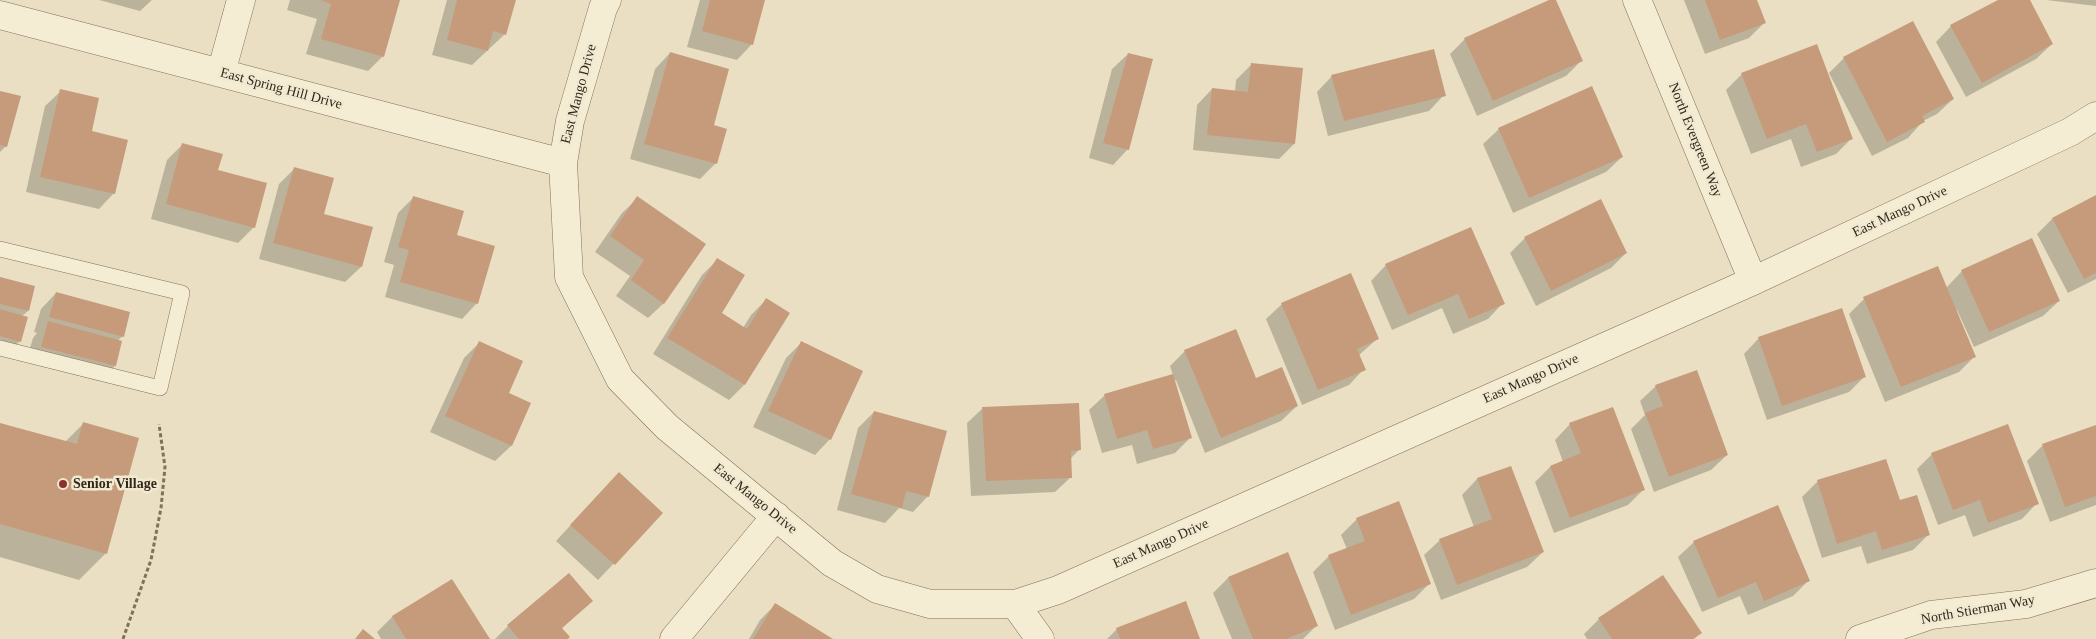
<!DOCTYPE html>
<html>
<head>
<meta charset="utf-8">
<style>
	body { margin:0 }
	canvas { display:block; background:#eadfc2 }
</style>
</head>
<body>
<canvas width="2096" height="639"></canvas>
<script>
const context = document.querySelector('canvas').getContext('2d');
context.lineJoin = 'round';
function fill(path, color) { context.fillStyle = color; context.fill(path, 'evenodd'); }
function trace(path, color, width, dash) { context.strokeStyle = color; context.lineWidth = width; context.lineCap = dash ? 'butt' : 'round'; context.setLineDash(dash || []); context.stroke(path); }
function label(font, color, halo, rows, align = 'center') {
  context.font = font + ' "Times New Roman",serif'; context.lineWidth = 5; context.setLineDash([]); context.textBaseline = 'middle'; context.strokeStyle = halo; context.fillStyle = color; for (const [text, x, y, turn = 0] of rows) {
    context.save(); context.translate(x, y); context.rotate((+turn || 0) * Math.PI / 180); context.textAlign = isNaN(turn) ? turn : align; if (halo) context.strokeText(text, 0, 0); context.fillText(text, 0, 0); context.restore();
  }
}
fill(new Path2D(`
	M99,0H152L140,11Z
	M290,0H399L383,56L368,71L306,54L317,19L287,10Z
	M447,0H515L505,34L472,65L432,55Z
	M700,0H764L752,44L737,60L687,47Z
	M1552,0H1554L1582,60L1566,76L1477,116L1450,54L1465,39Z
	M1684,0H1756L1764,23L1749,38L1705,54Z
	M2000,0H2028L2052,44L2036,59L1966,97L1936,42L1951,26Z
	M2046,0H2096V6Z
	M670,53L712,126L716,163L700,179L630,159L655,69Z
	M1128,54V149L1113,165L1089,158L1112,69Z
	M1844,58L1953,99L1937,114L1923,121L1908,138L1872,156L1829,73Z
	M1252,64L1294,144L1279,159L1193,150L1197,105L1212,89L1235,91L1236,80Z
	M1742,74L1852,138L1836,154L1801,167L1791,139L1751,154L1726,90Z
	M1332,76L1444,95L1429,111L1328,136L1317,92Z
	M61,91L90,132L114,193L99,209L26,192L45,106Z
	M0,92L6,146L0,152Z
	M1499,129L1622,157L1606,172L1513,213L1483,144Z
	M183,144L217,171L254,227L238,243L151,219L167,160Z
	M294,169L323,215L361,267L345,282L259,259L279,184Z
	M2096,196V279L2068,293L2037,234L2052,219Z
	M414,197L456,236L477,303L462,319L385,297L394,265L384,262L398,213Z
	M638,198L664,303L648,318L616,296L630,276L595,252L622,213Z
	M1525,238L1626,253L1611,268L1536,306L1510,253Z
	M717,260L720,314L743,328L751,315L767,299L788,313L744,385L729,400L653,354L702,275Z
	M1386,265L1503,303L1488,319L1453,334L1442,308L1392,330L1371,281Z
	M1962,271L2059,301L2043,316L1974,347L1957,310L1955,311L1974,357L1959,372L1885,402L1849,314L1864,299L1946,288Z
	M0,278L28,311L22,316L20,341L4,357L0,356Z
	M56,293L123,336L117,341L115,366L99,381L26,362L33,338L37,333L34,332L41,309Z
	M1282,304L1377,339L1358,356L1364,369L1349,385L1302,405L1266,319Z
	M1759,338L1864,377L1849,392L1767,420L1744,354Z
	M479,343L508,393L530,403L511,446L495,461L430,432L464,358Z
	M801,343L830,439L815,455L753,427L786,358Z
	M1185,351L1255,380L1297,406L1281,421L1205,453L1176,380L1174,381L1190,438L1175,453L1137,464L1132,445L1102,453L1089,410L1105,395L1173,375L1170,366Z
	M1656,386L1727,455L1711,470L1654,492L1631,429L1645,415L1640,401Z
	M983,408L1080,449L1070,459L1071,477L1055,492L971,496L967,423Z
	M874,412L928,496L913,512L899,508L885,523L837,510L858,428Z
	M0,424L65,442L83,424L138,439L105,554L79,580L0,557Z
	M1570,424L1643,490L1628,505L1554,533L1535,482L1550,467L1563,462L1555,440Z
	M2096,426V505L2050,522L2027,461L2043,445Z
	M1932,454L2037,503L2022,519L1973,537L1965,515L1938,525L1917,469Z
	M1886,460L1899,502L1929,534L1913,550L1867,564L1861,546L1822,558L1802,497L1817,482Z
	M1510,467L1543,552L1527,567L1441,600L1424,555L1440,540L1474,527L1462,495L1477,479Z
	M604,489L662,513L598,580L556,541Z
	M1357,519L1430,583L1414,599L1335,630L1313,572L1328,557L1347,549L1341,535Z
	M1694,542L1808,581L1793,596L1748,615L1740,596L1702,612L1678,557Z
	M1287,554L1317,625L1303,639H1232L1213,593L1228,578Z
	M452,580L488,639H381L377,632L392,617Z
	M592,601L561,629L566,639H495L508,626Z
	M775,605L830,639H749L760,620Z
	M1599,619L1700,633L1694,639H1587L1584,634Z
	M1117,629L1199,639H1107Z`), '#0003');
fill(new Path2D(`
	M400,0L384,57L321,39L331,4L321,0Z
	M457,0H516L506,35L493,31L488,51L447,40Z
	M710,0H765L753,45L702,31Z
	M1549,0H1556L1583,61L1493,101L1464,38Z
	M1705,0H1757L1766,23L1720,40Z
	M1998,0H2030L2053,44L1982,83L1950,25Z
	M1913,21L1954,99L1922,116L1925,122L1887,142L1843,57Z
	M1817,44L1853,139L1817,152L1806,124L1767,139L1741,73Z
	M1434,49L1446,96L1344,121L1331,75Z
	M670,52L729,69L714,125L727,129L717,164L644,144Z
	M1128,53L1153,59L1129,150L1103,143Z
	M1251,63L1303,68L1295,144L1207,135L1212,88L1248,92Z
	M1592,86L1623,157L1529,198L1498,128Z
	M60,89L99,98L92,131L128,140L115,194L40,177Z
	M0,91L21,96L7,147L0,145Z
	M182,143L223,154L218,170L267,183L255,228L166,204Z
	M294,167L334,178L324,214L373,227L362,267L273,243Z
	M2096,195V273L2084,279L2052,218Z
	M413,196L464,211L457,235L495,246L478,304L400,282L409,250L398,247Z
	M637,196L706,244L664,304L631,280L644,260L610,236Z
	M1601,199L1627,253L1551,291L1524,237Z
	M1471,227L1505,304L1469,319L1458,294L1408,315L1385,264Z
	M2032,238L2060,301L1989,332L1961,270Z
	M717,258L745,275L722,313L747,329L766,298L790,313L745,385L667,338Z
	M1938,266L1976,357L1901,387L1863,297Z
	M1351,273L1379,339L1357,349L1366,370L1318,390L1281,303Z
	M0,277L35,286L29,311L0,304Z
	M56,292L130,312L124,337L49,317Z
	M1842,308L1866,377L1782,406L1758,337Z
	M0,309L28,317L21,342L0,336Z
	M48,321L122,341L116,366L41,347Z
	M1236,329L1256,378L1282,367L1298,406L1221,438L1184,350Z
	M479,341L523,361L509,393L531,403L512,446L445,416Z
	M801,341L863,371L831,440L768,411Z
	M1697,370L1728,455L1669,477L1645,413L1663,406L1655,385Z
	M1173,374L1192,438L1153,449L1147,430L1117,439L1104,394Z
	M1079,403L1081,450L1071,451L1072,478L986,481L982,407Z
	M1613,407L1645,490L1570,518L1550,466L1581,453L1569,423Z
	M874,411L947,431L929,497L906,491L902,508L851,494Z
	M83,422L139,438L107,554L0,524V423L77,444Z
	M2008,424L2039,504L1988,523L1980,500L1953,510L1931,453Z
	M2096,425V496L2065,507L2042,444Z
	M1886,459L1900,500L1917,495L1930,535L1882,550L1876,531L1837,544L1817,480Z
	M1511,466L1544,552L1457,585L1439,539L1492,519L1477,478Z
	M619,472L663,513L615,565L570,525Z
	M1399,501L1431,584L1351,615L1328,555L1365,541L1356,518Z
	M1778,505L1810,581L1764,601L1756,582L1718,598L1693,541Z
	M1288,552L1318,626L1286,639H1253L1228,577Z
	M569,573L593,601L562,628L570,637L568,639H519L507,625Z
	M1663,575L1702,633L1693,639H1612L1598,618Z
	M452,579L490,639H406L392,616Z
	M1186,601L1200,639H1120L1116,628Z
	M775,603L833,639H753Z
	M363,629L375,639H355Z`), '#c59b7b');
const service = new Path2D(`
	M0,249L182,293L160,388L0,348`);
const minor = new Path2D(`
	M607,0L603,8L570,121L563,163L569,277L620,379L667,427L832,563L877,589L930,604H1015L1058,590L1753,281L2070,132L2096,116
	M1637,0L1753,281
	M0,15L563,163
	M221,73L241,0
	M1015,604L1040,639
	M674,639L776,516`);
const tertiary = new Path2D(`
	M1860,639L1931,615L2026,604L2096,583`);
trace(service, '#82705b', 16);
trace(minor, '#82705b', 29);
trace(tertiary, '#82705b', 29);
trace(new Path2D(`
	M123,639L151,560L161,508L165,467L159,424`), '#82705b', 3, [4, 2.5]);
trace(service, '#f5ecd4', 15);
trace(minor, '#f5ecd4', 28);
trace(tertiary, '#f5ecd4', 28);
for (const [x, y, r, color] of [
	[63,484,5,"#8c3030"]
]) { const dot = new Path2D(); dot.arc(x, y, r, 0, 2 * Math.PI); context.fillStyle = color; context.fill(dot); trace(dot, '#f2e9d1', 2); }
label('14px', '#33281e', '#f2e9d1', [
	["East Spring Hill Drive",281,89,15],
	["East Mango Drive",579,94,-75],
	["North Evergreen Way",1695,140,68],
	["East Mango Drive",1900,212,-25],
	["East Mango Drive",1531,379,-24],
	["East Mango Drive",755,499,39],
	["East Mango Drive",1161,544,-24],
	["North Stierman Way",1978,610,-10]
]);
label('bold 14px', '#33281e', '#f2e9d1', [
	["Senior Village",73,484]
], 'left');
</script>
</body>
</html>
